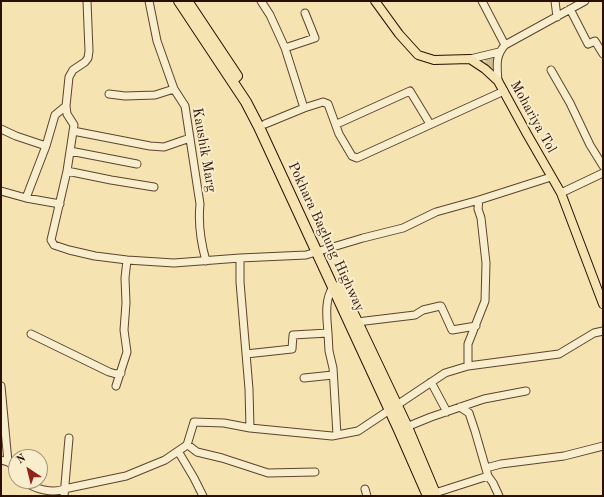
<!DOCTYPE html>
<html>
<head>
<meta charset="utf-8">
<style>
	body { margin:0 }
	#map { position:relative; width:604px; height:497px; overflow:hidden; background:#f5e3b2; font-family:"Old Standard TT",serif }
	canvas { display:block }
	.frame { position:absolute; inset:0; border:2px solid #2a0f00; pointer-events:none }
	.north { position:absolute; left:8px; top:449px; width:40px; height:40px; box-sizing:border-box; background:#f8edcd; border:1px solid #a6947b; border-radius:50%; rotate:325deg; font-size:11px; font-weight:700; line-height:16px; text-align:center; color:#2a0f00 }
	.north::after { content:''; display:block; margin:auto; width:14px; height:18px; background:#8f2418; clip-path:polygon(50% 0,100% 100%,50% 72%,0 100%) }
</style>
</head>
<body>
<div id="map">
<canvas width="604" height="497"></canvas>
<div class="frame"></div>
<div class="north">N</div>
</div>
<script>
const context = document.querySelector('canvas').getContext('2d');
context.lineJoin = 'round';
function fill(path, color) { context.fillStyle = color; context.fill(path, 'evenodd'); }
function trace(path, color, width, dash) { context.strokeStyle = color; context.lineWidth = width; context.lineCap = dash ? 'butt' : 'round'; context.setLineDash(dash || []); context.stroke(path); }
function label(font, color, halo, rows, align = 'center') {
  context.font = font + ' "Old Standard TT",serif'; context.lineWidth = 4; context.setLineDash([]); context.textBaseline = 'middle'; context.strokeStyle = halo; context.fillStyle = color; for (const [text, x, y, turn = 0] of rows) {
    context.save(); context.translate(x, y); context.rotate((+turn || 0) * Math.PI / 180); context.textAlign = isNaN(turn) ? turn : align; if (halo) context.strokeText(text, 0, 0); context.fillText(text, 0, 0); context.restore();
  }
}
fill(new Path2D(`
	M496,56V66L488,69L483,65L486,63L484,59Z`), '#d2bf94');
const minor = new Path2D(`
	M87,1L89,51L88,58L85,62L73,70L69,77L66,106L67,114L74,125L67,171L51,240L54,245L69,250L95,256L127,260L174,263L240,258L306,255L363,238L403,228L436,212L479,200L551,177
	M149,1L157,41L174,89L185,106L200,204C198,223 201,243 206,261
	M261,1L270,15L285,48
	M482,1L505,45
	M555,1L557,17
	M570,9L588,44L595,41L603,54
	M470,59L499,52
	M551,70L570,103L590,145L603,166
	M498,81C497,66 495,56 505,45L585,1
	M109,94L125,96L155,95L174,89
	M304,108L323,102L328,104L339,134L352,156L357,158L504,91
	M265,124L304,108L285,48L315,38L305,13
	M337,124L410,91L430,124
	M1,129L16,136L46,146L26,198
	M73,131L150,146L164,147L190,138
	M46,146L55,115L66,106
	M70,151L137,164
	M67,171L111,180L154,187
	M1,191L26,198L60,204
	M561,193L603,173
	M240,258V282L249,389L250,428
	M357,322L415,315L423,310L440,306H441L452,330L476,326
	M328,333L329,351L333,368L337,435
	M31,334L109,372L116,374L121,373
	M246,354L292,349L293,335L328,333C327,319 324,300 333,287
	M468,366V344L485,301L486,263L481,218L478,209L479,200
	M304,378L333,375
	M431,382L447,412
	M1,386L8,462
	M116,386L127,352L124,330L126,303L125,278L127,260
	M460,407L469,413L475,431L488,476L493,483L499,496
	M404,428L431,417L484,399L526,391
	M188,445L197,452L222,458L268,473L315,472
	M178,451L194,478L203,496
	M1,460L8,462L16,467
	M486,468L501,464L564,456L603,446
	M24,481C34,489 53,494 64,489L126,476L165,460L187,445L194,422L224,423L250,428L332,436L358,431L445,373L468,366L559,354L594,333L603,331
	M365,489L367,496
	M435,493L488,476
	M64,496L69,438`);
const major = new Path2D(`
	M375,1L399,34L418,55L434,60L470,59L485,69L498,81L527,134L561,193L603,304`);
const highway = new Path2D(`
	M179,1L246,102L259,127L399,430L428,496
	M187,1L237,76
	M340,286L407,427L436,496`);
trace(minor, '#5d442c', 9);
trace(major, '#2a0f00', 10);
trace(highway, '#2a0f00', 12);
trace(minor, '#f8edcd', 7);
trace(major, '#f5e3b2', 8);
trace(highway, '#f5e3b2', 10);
label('14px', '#2a0f00', '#f8edcd', [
	["Mohariya Tol",533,117,61],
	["Kaushik Marg",204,150,80],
	["Pokhara Baglung Highway",326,237,65]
]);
</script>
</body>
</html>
